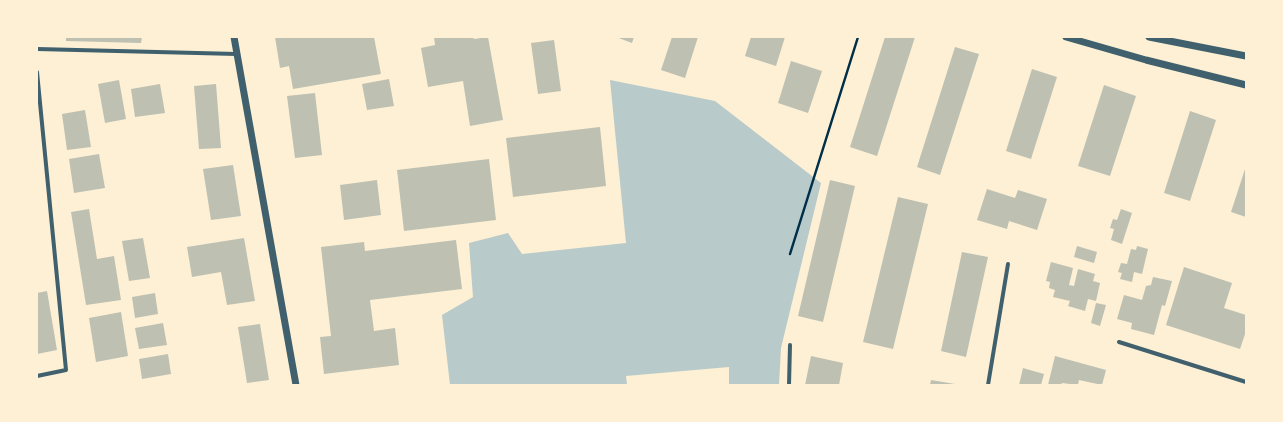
<!DOCTYPE html>
<html>
<head>
<meta charset="utf-8">
<style>
	body { margin:0 }
	#map { position:relative; width:1283px; height:422px; overflow:hidden; background:#fdf0d5; font-family:"PT Sans",sans-serif }
	canvas { display:block }
	.frame { position:absolute; inset:0; border:38px solid #fdf0d5; pointer-events:none }
</style>
</head>
<body>
<div id="map">
<canvas width="1283" height="422"></canvas>
<div class="frame"></div>
</div>
<script>
const context = document.querySelector('canvas').getContext('2d');
context.lineJoin = 'round';
function fill(path, color) { context.fillStyle = color; context.fill(path, 'evenodd'); }
function trace(path, color, width, dash) { context.strokeStyle = color; context.lineWidth = width; context.lineCap = dash ? 'butt' : 'round'; context.setLineDash(dash || []); context.stroke(path); }
fill(new Path2D(`
	M610,80L715,101L821,183L781,348L779,385H729V367L626,376L627,385H450L442,315L473,297L469,243L508,233L522,254L626,243Z`), '#b9caca');
fill(new Path2D(`
	M66,37H142L141,43L66,41Z
	M275,37H374L381,74L293,89L289,66L280,68Z
	M434,37H473L474,39L488,37L503,120L470,126L463,81L428,87L421,48L435,45Z
	M616,37H634L632,43Z
	M672,37H698L685,78L661,70Z
	M751,37H785L776,66L745,56Z
	M885,37H915L877,156L850,147Z
	M554,40L561,91L538,94L531,43Z
	M955,47L979,54L940,175L917,167Z
	M791,61L822,71L808,113L778,103Z
	M1032,69L1057,77L1031,159L1006,151Z
	M389,79L394,106L367,110L362,84Z
	M119,80L126,119L105,123L98,84Z
	M160,84L165,113L135,117L131,89Z
	M216,84L221,148L199,149L194,86Z
	M1104,85L1136,96L1110,176L1078,166Z
	M315,93L322,155L295,158L287,96Z
	M85,110L91,147L67,150L62,114Z
	M1190,111L1216,120L1190,201L1164,193Z
	M600,127L606,186L513,197L506,138Z
	M99,154L105,188L74,193L69,159Z
	M489,159L496,220L404,231L397,170Z
	M233,165L241,216L211,220L203,169Z
	M1246,166V217L1231,212Z
	M377,180L381,215L344,220L340,185Z
	M830,180L855,186L823,322L798,316Z
	M987,189L1015,198L1018,190L1047,199L1037,230L1009,221L1007,229L977,220Z
	M898,197L928,204L893,349L863,342Z
	M89,209L97,259L114,256L121,300L86,305L71,212Z
	M1121,209L1132,213L1122,244L1111,240L1114,229L1110,228L1113,219L1117,220Z
	M143,238L150,278L129,281L122,241Z
	M244,238L255,301L227,305L221,272L192,277L187,247Z
	M456,240L462,289L370,300L374,331L395,328L399,365L324,374L320,337L331,336L321,247L364,242L365,251Z
	M1077,246L1097,252L1094,263L1074,257Z
	M1137,246L1148,249L1142,274L1134,272L1132,282L1120,279L1122,273L1118,272L1121,263L1127,264L1131,249L1136,250Z
	M962,252L988,257L966,357L941,351Z
	M1051,262L1073,268L1069,285L1074,286L1078,269L1095,274L1093,281L1100,283L1096,301L1088,299L1085,311L1068,306L1070,301L1053,297L1055,290L1049,288L1050,282L1046,281Z
	M1184,267L1232,283L1224,308L1246,315V331L1240,349L1166,325Z
	M1153,277L1172,281L1165,306L1162,305L1154,335L1131,329L1132,323L1117,319L1124,295L1142,300L1146,286L1151,285Z
	M47,291L57,350L37,354V293Z
	M155,293L158,314L135,318L132,297Z
	M1096,303L1106,305L1100,326L1091,323Z
	M121,312L128,356L96,362L89,318Z
	M163,323L167,345L139,349L135,328Z
	M260,324L269,380L247,383L238,327Z
	M168,354L171,374L142,379L139,359Z
	M811,356L843,363L839,385H805Z
	M1055,356L1106,370L1102,385L1079,380L1078,385L1062,383L1061,385H1048Z
	M1023,368L1044,374L1041,385H1019Z
	M931,380L955,384V385H930Z`), '#bec0b2');
trace(new Path2D(`
	M790,254L858,37`), '#003049', 2.5);
trace(new Path2D(`
	M37,49L237,54
	M37,72L66,370L37,376
	M1119,342L1246,382
	M789,385L790,345
	M988,385L1008,264`), '#3f606c', 4);
trace(new Path2D(`
	M234,37L296,385
	M1066,37L1146,60L1246,85
	M1149,37L1246,56`), '#3f606c', 7);
</script>
</body>
</html>
